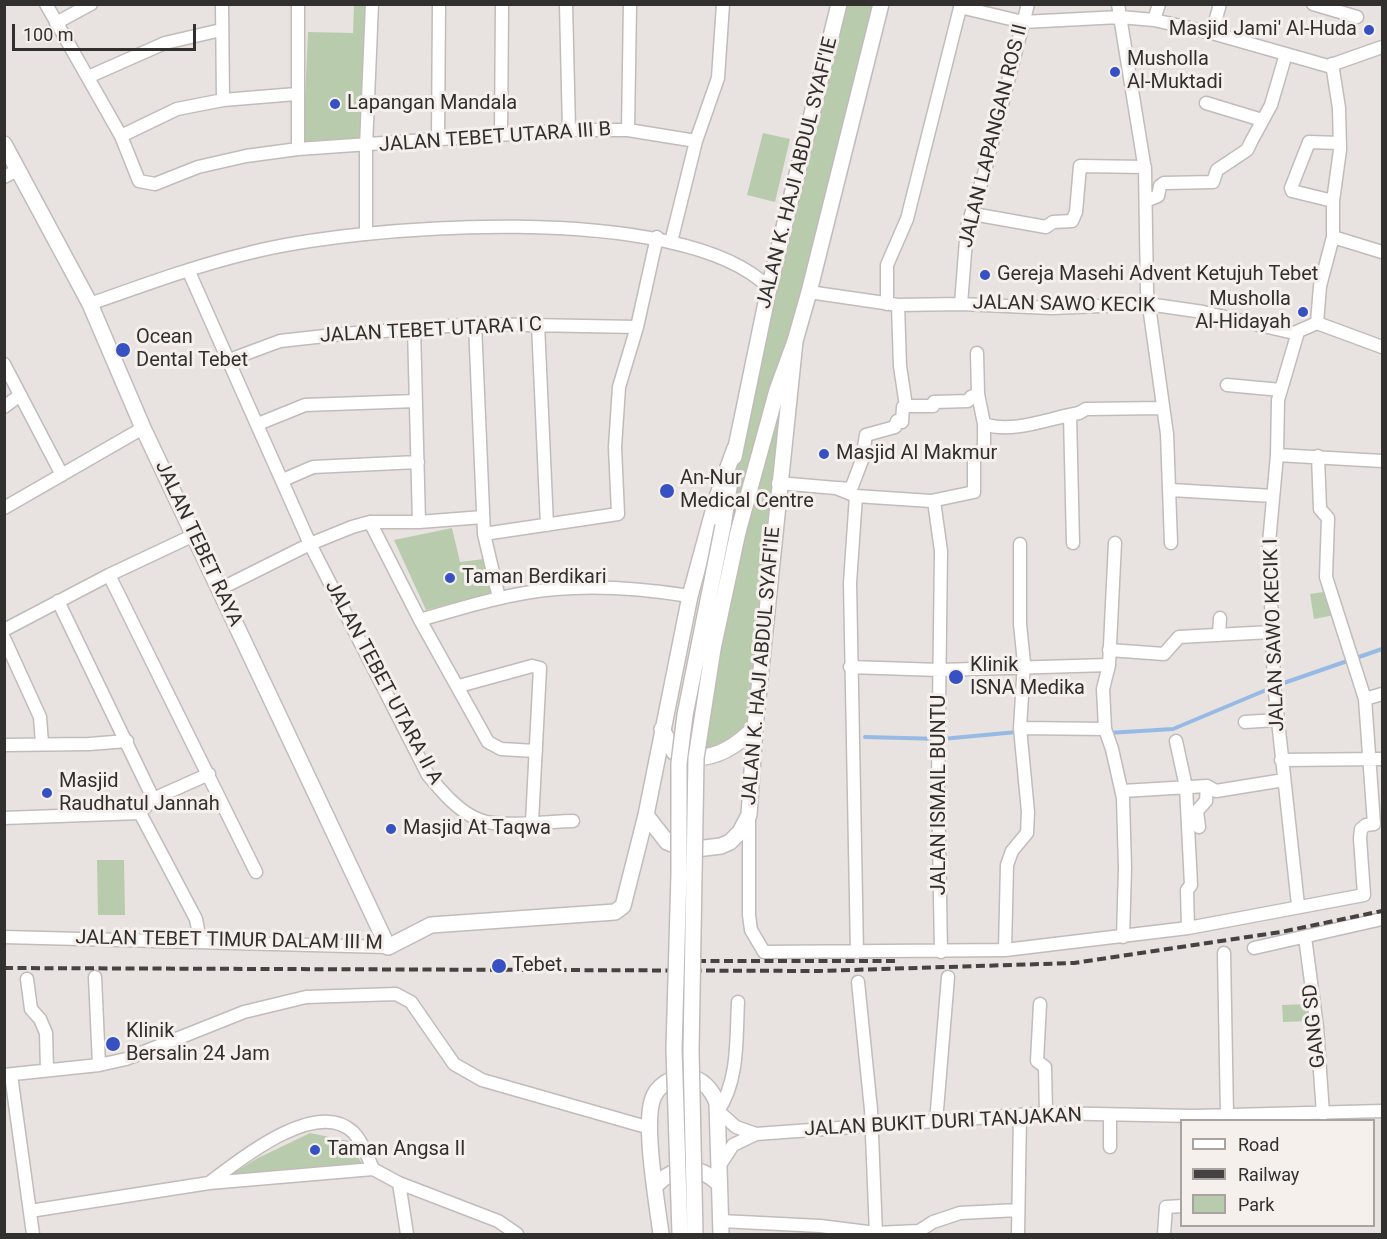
<!DOCTYPE html>
<html>
<head>
<meta charset="utf-8">
<style>
	body { margin:0 }
	#map { position:relative; width:1387px; height:1239px; overflow:hidden; background:#e8e3e0; font-family:Roboto,sans-serif }
	canvas { display:block }
	.frame { position:absolute; inset:0; border:6px solid #32302f; pointer-events:none }
	.legend { position:absolute; left:1180px; top:1119px; width:195px; height:108px; box-sizing:border-box; background:#f6f0ed; border:2px solid #a8a3a1; margin:0; padding:8px 10px; list-style:none; font-size:18px; color:#32302f }
	.legend li { display:flex; align-items:center; gap:12px; height:30px }
	.legend b { width:30px; border:2px solid #a8a3a1 }
	.scale { position:absolute; left:12px; top:24px; width:184px; height:27px; box-sizing:border-box; border:3px solid #32302f; border-top:0; padding-left:8px; font-size:18px; line-height:21px; white-space:nowrap; color:#32302f; -webkit-text-stroke:4px #f6f0ed; paint-order:stroke }
</style>
</head>
<body>
<div id="map">
<canvas width="1387" height="1239"></canvas>
<div class="frame"></div>
<ul class="legend">
<li><b style="height:8px;background:#fff"></b>Road</li>
<li><b style="height:8px;background:#454241"></b>Railway</li>
<li><b style="height:16px;background:#b9cbad"></b>Park</li>
</ul>
<div class="scale">100 m</div>
</div>
<script>
const context = document.querySelector('canvas').getContext('2d');
context.lineJoin = 'round';
function fill(path, color) { context.fillStyle = color; context.fill(path, 'evenodd'); }
function trace(path, color, width, dash) { context.strokeStyle = color; context.lineWidth = width; context.lineCap = dash ? 'butt' : 'round'; context.setLineDash(dash || []); context.stroke(path); }
function label(font, color, halo, rows, align = 'center') {
  context.font = font + ' Roboto,sans-serif'; context.lineWidth = 6; context.setLineDash([]); context.textBaseline = 'middle'; context.strokeStyle = halo; context.fillStyle = color; for (const [text, x, y, turn = 0] of rows) {
    context.save(); context.translate(x, y); context.rotate((+turn || 0) * Math.PI / 180); context.textAlign = isNaN(turn) ? turn : align; if (halo) context.strokeText(text, 0, 0); context.fillText(text, 0, 0); context.restore();
  }
}
fill(new Path2D(`
	M354,5H369L363,145L303,143L308,32L353,33Z
	M839,5H881L795,341L755,727L704,758L698,733L738,532L723,526L735,448Z
	M763,133L790,139L775,202L747,195Z
	M452,528L460,562L484,559L492,593L426,610L394,540Z
	M1336,590L1340,614L1314,619L1310,594Z
	M97,860H124L125,915H98Z
	M1308,1004L1309,1021L1283,1022L1282,1005Z
	M310,1133L349,1141L364,1167L230,1175L258,1158Z`), '#b9cbad');
trace(new Path2D(`
	M1108,733L1173,729L1278,685L1382,649
	M865,737L942,739L1017,732`), '#97bae5', 4);
const minor = new Path2D(`
	M46,4L121,136L139,181L155,184L198,167L246,156L298,149L569,130H628L696,141
	M222,4L223,100
	M566,4L569,130
	M1118,4L1145,170L1147,292L1167,434L1171,543
	M1313,4L1357,17
	M960,7L1023,22L1120,17L1154,20L1212,33L1328,66L1382,47
	M1154,20L1159,4
	M56,23L91,4
	M1212,33L1220,4
	M88,77L165,43L221,30
	M1206,103L1262,120
	M628,130L630,4
	M501,135L502,4
	M121,136L177,109L223,100L296,94
	M438,140L439,4
	M298,149V4
	M4,177L18,170
	M1148,200L1158,196L1160,186L1164,183L1213,182L1217,170L1247,150L1252,140L1271,105L1286,54
	M1333,201L1292,191L1291,188L1309,142L1340,143
	M973,214L1046,227L1053,222L1072,221L1076,212L1080,166L1145,167
	M366,233V147L372,4
	M1333,237L1382,252
	M671,242L696,141L718,78L723,4
	M189,272L310,544L428,775C442,792 460,813 480,820C499,828 551,821 573,821
	M809,292L898,305L961,304L1052,308L1148,304L1203,312L1294,333L1317,323L1382,347
	M90,304C141,286 192,267 245,254C358,224 683,200 769,288
	M887,304V265L907,219L961,4
	M961,304L967,227L984,174L1028,4
	M898,305L900,366L906,406H933L934,402L968,401L971,397L978,394L984,424C1013,434 1050,418 1079,413L1086,409L1163,408
	M1317,323L1320,286L1333,237V201L1340,150L1339,108L1332,64
	M475,324L484,534L499,598
	M538,324L547,525
	M414,328L419,522
	M977,353L978,394
	M229,360L280,341L343,334L475,324L637,327
	M4,364L62,475
	M1227,385L1281,390
	M4,407L20,395
	M1070,415L1073,543
	M258,424L305,405L416,401
	M1277,455L1382,461
	M283,480L313,467L418,462
	M778,483L836,488L856,496L850,583L857,952
	M838,488L851,489L862,460L866,435L895,427L897,421L902,422L903,407L906,406
	M1171,490L1273,496
	M856,496L931,501L974,492V455L984,448V425
	M934,501L941,551L938,784L941,952
	M4,508L143,428
	M370,522L420,620L488,742L501,749L536,751
	M484,534L618,514L615,447L619,387L637,327L657,237
	M1115,543L1109,665L1103,689L1105,729L1112,749L1123,798L1125,868L1123,937
	M109,575L256,872
	M220,589L310,544L352,527L370,522H419L483,517
	M58,601L151,794L153,799L140,813
	M420,620C464,607 509,593 556,589C600,585 646,589 690,596
	M4,630L109,575L194,535
	M1219,635L1220,618
	M4,638L40,717L42,743
	M1109,650L1164,654L1179,637L1271,632
	M850,667L940,670L1109,665
	M459,686L532,666L540,668L532,822
	M1365,699L1382,694
	M1245,722L1277,720
	M1020,728L1105,729
	M1176,741L1186,787L1191,885L1187,890L1188,928
	M4,745L89,744L127,741
	M1281,760L1382,759
	M1122,791L1207,786L1216,791L1284,780
	M153,799L209,774
	M140,813L196,919L200,940
	M749,816V915L751,930L764,952L1005,950L1188,928L1364,895L1360,838L1361,829L1366,825L1374,824L1365,699L1326,577L1328,518L1320,509L1318,456
	M4,818L140,813
	M1199,827L1197,811L1206,801L1207,786
	M1298,905L1274,684L1269,543L1277,455L1278,400L1298,332
	M4,937L388,947
	M1305,937L1317,1027L1323,1114
	M1254,948L1382,919
	M1005,950L1007,865L1012,851L1027,833L1028,812L1020,728L1024,663L1020,624V544
	M1224,953L1227,1115
	M95,977L99,1065
	M27,979L31,1009L40,1019L46,1033L47,1070
	M858,982L871,1110L876,1234
	M738,1002C736,1039 739,1080 718,1111L736,1127L756,1134
	M1040,1004L1037,1061L1045,1067L1046,1113
	M4,1075L99,1065L126,1059L244,1012L306,997L396,994L411,1002L454,1064L482,1080L650,1128
	M11,1075L33,1234
	M936,1122L948,977
	M1110,1147V1115
	M720,1165L733,1145L756,1134L1046,1113L1195,1116L1382,1111
	M209,1183C238,1161 316,1097 353,1132C363,1142 367,1156 373,1169
	M399,1183L407,1234
	M30,1211L209,1183L373,1169L399,1183L498,1221L517,1234
	M721,1221L820,1226L876,1233L919,1231L933,1222L960,1213L1018,1210
	M1018,1234L1020,1115
	M1164,1234L1166,1207L1182,1206`);
const major = new Path2D(`
	M4,144L90,304L143,428L388,947L431,925L615,912L623,906L646,815L690,596L717,497L735,448
	M734,457L769,288L839,4
	M723,526L730,481
	M738,532L777,390L795,341L809,292L881,4
	M662,729L674,752C705,766 733,750 755,727
	M646,815L667,842L688,850L721,846L730,842L740,832L749,815L755,727L795,341
	M655,1186C675,1165 699,1164 719,1184
	M661,1234C657,1203 644,1129 652,1101C656,1086 672,1076 687,1077C702,1078 712,1090 717,1103L721,1234`);
trace(minor, '#c1bcb9', 15);
trace(major, '#c1bcb9', 18);
trace(minor, '#fff', 12);
trace(major, '#fff', 15);
trace(new Path2D(`
	M697,961H895
	M4,968L819,971L1074,963L1281,932L1382,911`), '#454241', 4, [9, 4.5]);
const majorBridge = new Path2D(`
	M680,1234L674,1049L679,874V763L685,715L723,526
	M695,1234L691,1051L696,758L713,649L738,532`);
trace(majorBridge, '#c1bcb9', 18, []);
trace(majorBridge, '#fff', 15);
for (const [x, y, r, color] of [
	[1369,30,6,"#3751c3"],
	[1115,72,6,"#3751c3"],
	[335,104,6,"#3751c3"],
	[985,275,6,"#3751c3"],
	[1303,312,6,"#3751c3"],
	[123,350,8,"#3751c3"],
	[824,454,6,"#3751c3"],
	[667,491,8,"#3751c3"],
	[450,578,6,"#3751c3"],
	[956,677,8,"#3751c3"],
	[47,793,6,"#3751c3"],
	[391,829,6,"#3751c3"],
	[499,966,8,"#3751c3"],
	[113,1044,8,"#3751c3"],
	[315,1150,6,"#3751c3"]
]) { const dot = new Path2D(); dot.arc(x, y, r, 0, 2 * Math.PI); context.fillStyle = color; context.fill(dot); trace(dot, '#f6f0ed', 2); }
label('20px', '#32302f', '#f6f0ed', [
	["Masjid Jami' Al-Huda",1357,30,"right"],
	["Musholla",1127,60],
	["Al-Muktadi",1127,83],
	["Lapangan Mandala",347,104],
	["Gereja Masehi Advent Ketujuh Tebet",997,275],
	["Musholla",1291,300,"right"],
	["Al-Hidayah",1291,323,"right"],
	["Ocean",136,338],
	["Dental Tebet",136,361],
	["Masjid Al Makmur",836,454],
	["An-Nur",680,479],
	["Medical Centre",680,502],
	["Taman Berdikari",462,578],
	["Klinik",970,666],
	["ISNA Medika",970,689],
	["Masjid",59,782],
	["Raudhatul Jannah",59,805],
	["Masjid At Taqwa",403,829],
	["Tebet",512,966],
	["Klinik",126,1032],
	["Bersalin 24 Jam",126,1055],
	["Taman Angsa II",327,1150]
], 'left');
label('20px', '#32302f', '#f6f0ed', [
	["JALAN LAPANGAN ROS II",994,136,-76],
	["JALAN TEBET UTARA III B",495,138,-4],
	["JALAN K. HAJI ABDUL SYAFI'IE",798,173,-76],
	["JALAN SAWO KECIK",1064,305,1],
	["JALAN TEBET UTARA I C",431,331,-3],
	["JALAN TEBET RAYA",198,544,65],
	["JALAN SAWO KECIK I",1275,635,-92],
	["JALAN K. HAJI ABDUL SYAFI'IE",762,666,-85],
	["JALAN TEBET UTARA II A",383,683,62],
	["JALAN ISMAIL BUNTU",940,795,-90],
	["JALAN TEBET TIMUR DALAM III M",229,941,1],
	["GANG SD",1315,1026,-96],
	["JALAN BUKIT DURI TANJAKAN",943,1123,-3]
]);
</script>
</body>
</html>
